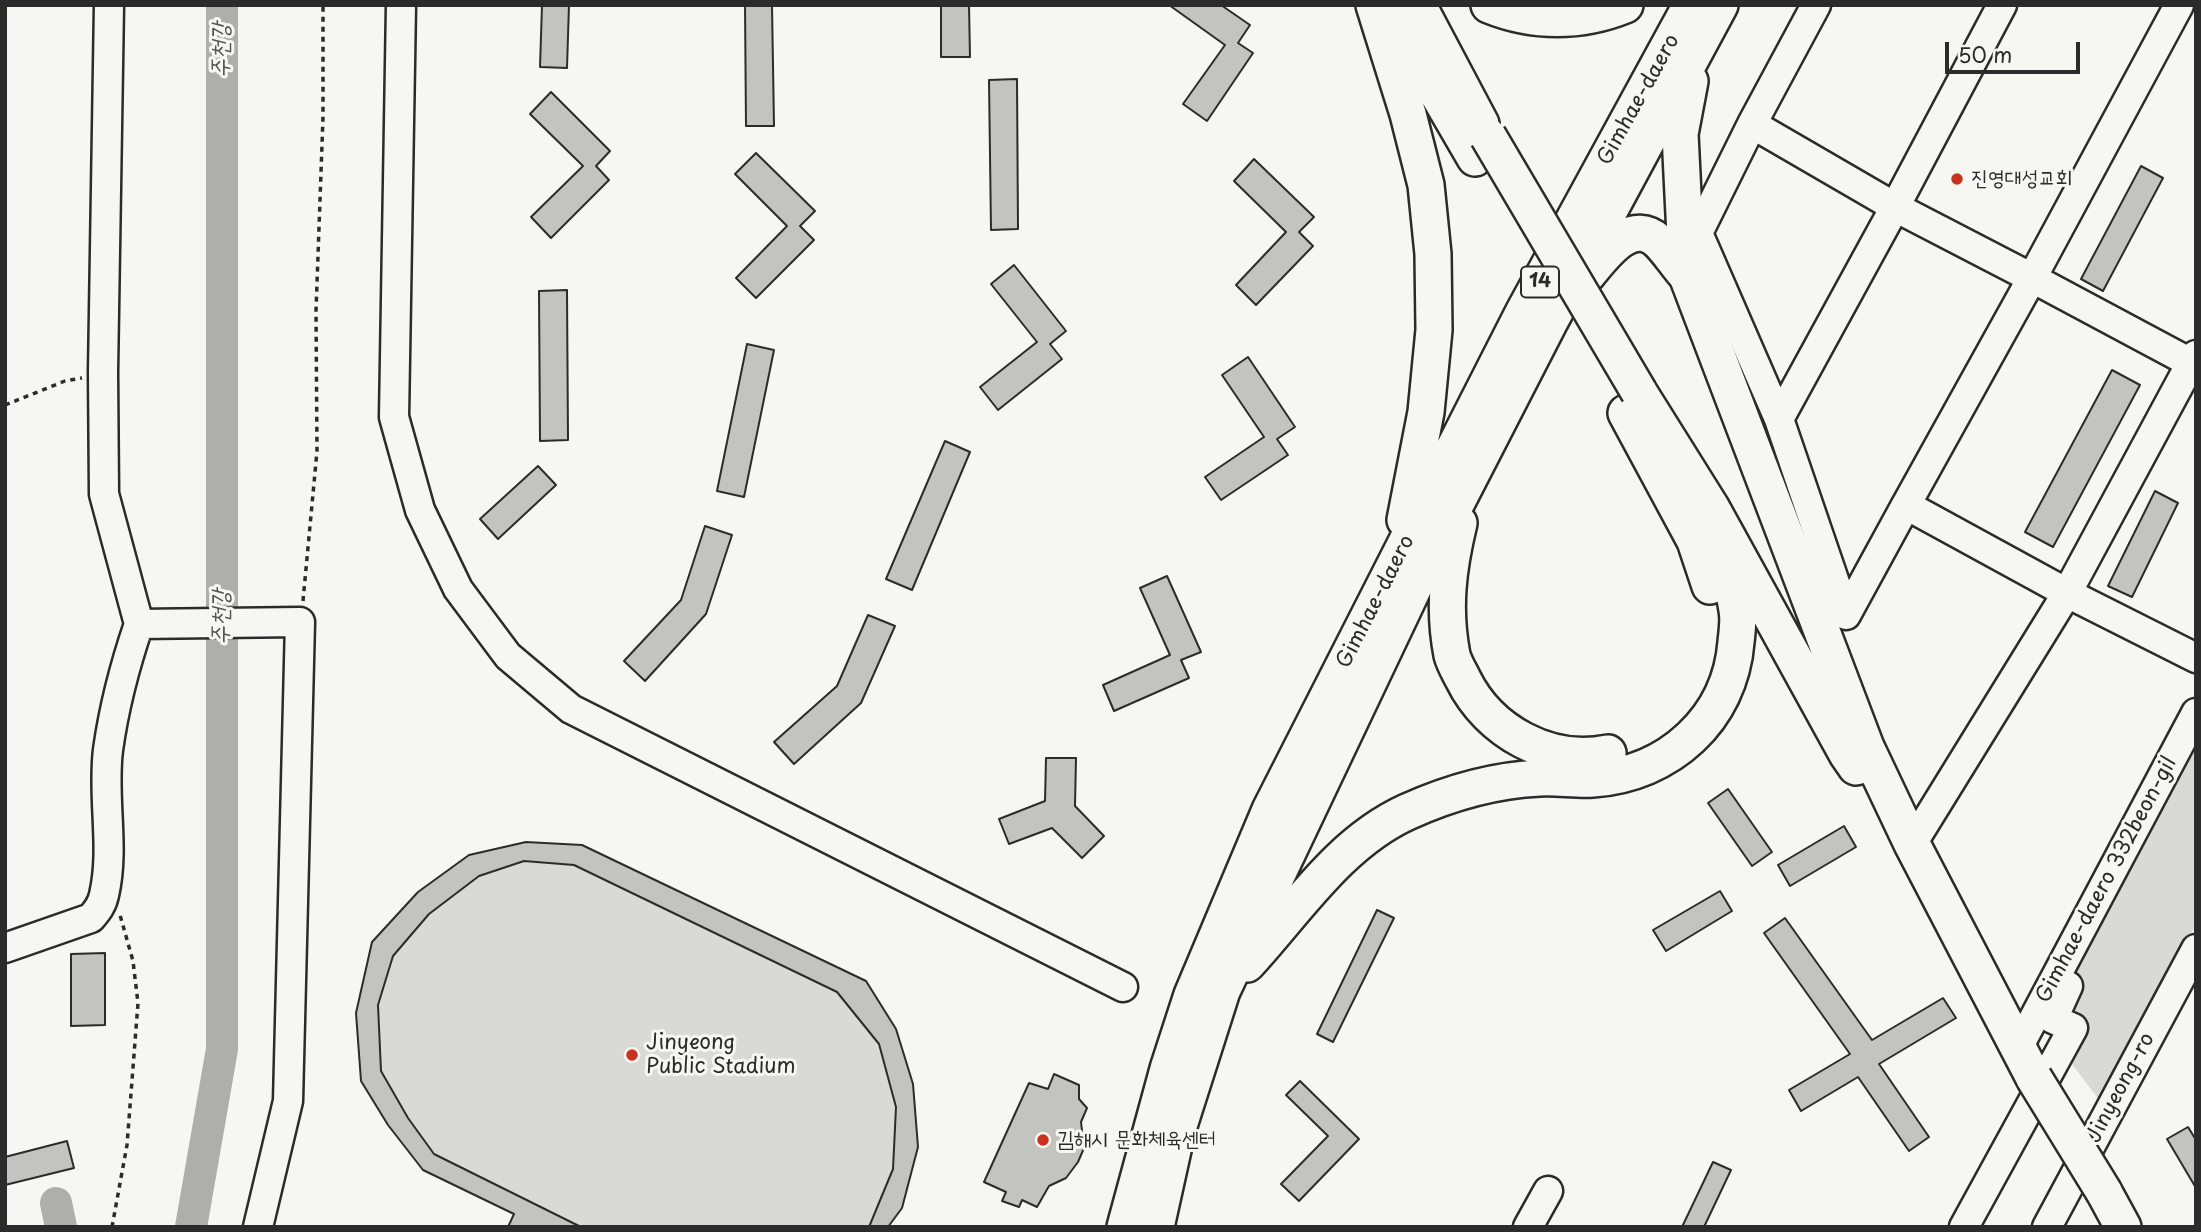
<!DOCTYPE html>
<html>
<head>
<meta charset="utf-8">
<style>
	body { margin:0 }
	#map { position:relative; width:2201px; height:1232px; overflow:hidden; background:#f6f6f2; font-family:"Playpen Sans",sans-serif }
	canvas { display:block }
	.frame { position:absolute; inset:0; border:7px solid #2b2b2b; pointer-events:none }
	.scale { position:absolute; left:1945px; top:42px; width:135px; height:32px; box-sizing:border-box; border:4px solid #2b2b2b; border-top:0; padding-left:9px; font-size:21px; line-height:24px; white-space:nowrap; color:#2b2b2b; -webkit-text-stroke:5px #f6f6f2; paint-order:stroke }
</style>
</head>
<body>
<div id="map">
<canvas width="2201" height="1232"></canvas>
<div class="frame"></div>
<div class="scale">50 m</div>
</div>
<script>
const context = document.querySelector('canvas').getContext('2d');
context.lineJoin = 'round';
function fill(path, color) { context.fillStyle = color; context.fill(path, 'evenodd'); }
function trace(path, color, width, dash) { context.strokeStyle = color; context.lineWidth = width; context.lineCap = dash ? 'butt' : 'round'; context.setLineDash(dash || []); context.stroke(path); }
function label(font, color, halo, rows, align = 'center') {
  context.font = font + ' "Playpen Sans","Poor Story",sans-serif'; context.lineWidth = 6; context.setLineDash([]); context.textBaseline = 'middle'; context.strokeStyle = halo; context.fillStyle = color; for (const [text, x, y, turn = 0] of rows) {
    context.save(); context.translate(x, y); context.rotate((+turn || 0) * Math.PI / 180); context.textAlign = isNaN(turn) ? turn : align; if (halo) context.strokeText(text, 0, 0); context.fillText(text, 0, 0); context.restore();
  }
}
fill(new Path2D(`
	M2196,741V924L2100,1101L2043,1026Z
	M526,842L582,845L866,981L896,1029L913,1084L918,1147L902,1208L888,1227H508L514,1214L423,1170L388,1125L356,1013L372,942L418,892L469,855Z`), '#d9d9d5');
trace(new Path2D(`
	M56,1203L61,1227
	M191,1227L222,1049V5`), '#aeaeab', 32);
const building = new Path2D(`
	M542,5H569L567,68L540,67Z
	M745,5H772L774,126H746Z
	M941,5H969L970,57H941Z
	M1169,5H1221L1250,25L1238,43L1253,53L1207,121L1183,104L1225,45Z
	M1017,79L1018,229L991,230L989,80Z
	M551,92L610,151L596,166L609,180L551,238L531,217L583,166L530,114Z
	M756,153L815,211L800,226L814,240L756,298L736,278L787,226L735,174Z
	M1254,159L1314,217L1299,232L1313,246L1256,305L1236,285L1286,232L1234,181Z
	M2141,166L2163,178L2103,291L2081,279Z
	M1014,265L1066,331L1050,344L1062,359L998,410L980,387L1037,342L991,284Z
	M567,290L568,440L540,441L539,291Z
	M747,344L774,350L744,497L717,491Z
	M1248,357L1295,427L1277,439L1288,455L1221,500L1205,477L1264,437L1222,375Z
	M2112,370L2140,385L2053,547L2025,532Z
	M945,441L970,452L912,590L886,579Z
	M538,466L556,485L498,539L480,519Z
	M2155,491L2178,503L2132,597L2108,586Z
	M705,526L732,535L706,614L645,681L624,661L681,600Z
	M1167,576L1201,652L1181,660L1189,678L1114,711L1103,685L1170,655L1140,588Z
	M868,615L895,626L861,703L794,764L774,742L837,686Z
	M1046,758H1076L1075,806L1104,836L1082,858L1052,828L1009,844L999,819L1045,801Z
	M1728,789L1772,852L1752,866L1708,803Z
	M1844,826L1856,847L1790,886L1778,865Z
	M526,842L582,845L866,981L896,1029L913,1084L918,1147L902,1208L888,1227H869L893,1169L896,1107L879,1044L837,992L574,865L524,861L479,876L429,914L393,956L378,1005L381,1071L408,1118L434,1154L581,1227H508L514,1214L423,1170L388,1125L361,1081L356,1013L372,942L418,892L469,855Z
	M1720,891L1732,911L1666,951L1653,930Z
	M1377,910L1394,918L1333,1042L1317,1034Z
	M1785,918L1872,1040L1943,998L1956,1018L1879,1064L1929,1137L1909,1151L1858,1077L1801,1111L1789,1090L1850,1054L1764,933Z
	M105,953V1025L71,1026V954Z
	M1054,1074L1079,1085V1099L1087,1108L1081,1122L1084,1148L1078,1162L1066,1178L1049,1186L1037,1207L1022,1200L1019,1207L1002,1201L1006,1192L984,1182L1029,1083L1048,1089Z
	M1300,1081L1359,1139L1299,1201L1281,1184L1328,1136L1286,1095Z
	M2188,1127L2196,1140V1188L2167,1139Z
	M67,1141L74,1168L5,1185V1157Z
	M1713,1162L1731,1170L1704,1227H1682Z`);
fill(building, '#c3c3c0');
trace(building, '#2b2b2b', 2);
const minor = new Path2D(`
	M109,5L103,372L104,494L139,624L300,622L288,1101L258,1227
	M401,5L394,417L420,510L458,589L508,656L571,709L1123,987
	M1816,5L1752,124L1895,207L2002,5
	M1752,124L1698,233L1779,419L1895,207L2032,278L2179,5
	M1779,419L1846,615L1906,505L2067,593L2196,658
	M1906,505L2032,278L2191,363L2196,355
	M1912,844L2067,593L2191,363L2196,366
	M5,948L91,918C97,911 102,905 104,895C115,848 102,797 108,750C114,707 125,665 139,624
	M2018,1048L2196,713
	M1528,1227L1548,1191
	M1964,1227L2073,1028L2053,1019L2068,986
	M2047,1227L2196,949`);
const major = new Path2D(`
	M1374,5L1408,114L1426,185L1433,254L1434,330L1426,412L1405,520
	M1418,5L1481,124
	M1489,5C1533,23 1581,23 1625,5
	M1393,17L1475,158
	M1690,81L1680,134L1687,276L1866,747L1912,844L2034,1078
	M1588,274C1604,255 1631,216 1659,242C1669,252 1677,265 1687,276
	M1639,392L1711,507L1847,754L1856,767
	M1626,413L1695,541L1710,586
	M1459,523C1448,568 1443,609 1452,655C1454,663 1459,671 1463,679C1489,732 1550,765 1608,753
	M1247,964C1296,911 1339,843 1407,812C1449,793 1494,780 1540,778C1557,777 1575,780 1593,779C1669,774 1730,719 1736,642C1737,632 1739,620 1737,610C1732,576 1720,541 1711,507
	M2104,1192L2123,1227
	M1125,1227L1168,1069L1192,995L1270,810L1523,313L1691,5
	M1156,1227L1177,1132L1222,991L1422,570L1549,323L1720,5`);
trace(minor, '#2b2b2b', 33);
trace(major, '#2b2b2b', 40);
trace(new Path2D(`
	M5,405L65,381L82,378
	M303,601L317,451L316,311L323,117V5
	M112,1227L127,1145L138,1003L133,961L120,915`), '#2b2b2b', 3.5, [5, 5]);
trace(minor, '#f6f6f2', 28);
trace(major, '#f6f6f2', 35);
const majorBridge = new Path2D(`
	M1488,136L1639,392
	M2034,1078L2104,1192`);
trace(majorBridge, '#2b2b2b', 40, []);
trace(majorBridge, '#f6f6f2', 35);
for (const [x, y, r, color] of [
	[1957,179,7,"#c8321e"],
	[632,1055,7,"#c8321e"],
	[1043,1140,7,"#c8321e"]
]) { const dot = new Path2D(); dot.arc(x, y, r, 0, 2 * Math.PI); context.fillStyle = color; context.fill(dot); trace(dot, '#f6f6f2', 2.5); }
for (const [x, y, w] of [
	[1540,282,38]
]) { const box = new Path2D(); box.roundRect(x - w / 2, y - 15.5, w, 31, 5); context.fillStyle = '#f6f6f2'; context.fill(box); trace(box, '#2b2b2b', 2); }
label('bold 19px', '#2b2b2b', null, [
	["14",1540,282]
]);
label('21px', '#2b2b2b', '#f6f6f2', [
	["Gimhae-daero",1639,100,-61],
	["Gimhae-daero",1376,602,-63],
	["Gimhae-daero 332beon-gil",2107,880,-62],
	["Jinyeong-ro",2121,1088,-62]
]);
label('21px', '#2b2b2b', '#f6f6f2', [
	["진영대성교회",1971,179],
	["Jinyeong",646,1043],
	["Public Stadium",646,1067],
	["김해시 문화체육센터",1057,1140]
], 'left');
label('italic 23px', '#525251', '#f6f6f2', [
	["주천강",222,50,-90],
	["주천강",222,617,-90]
]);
</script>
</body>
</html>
